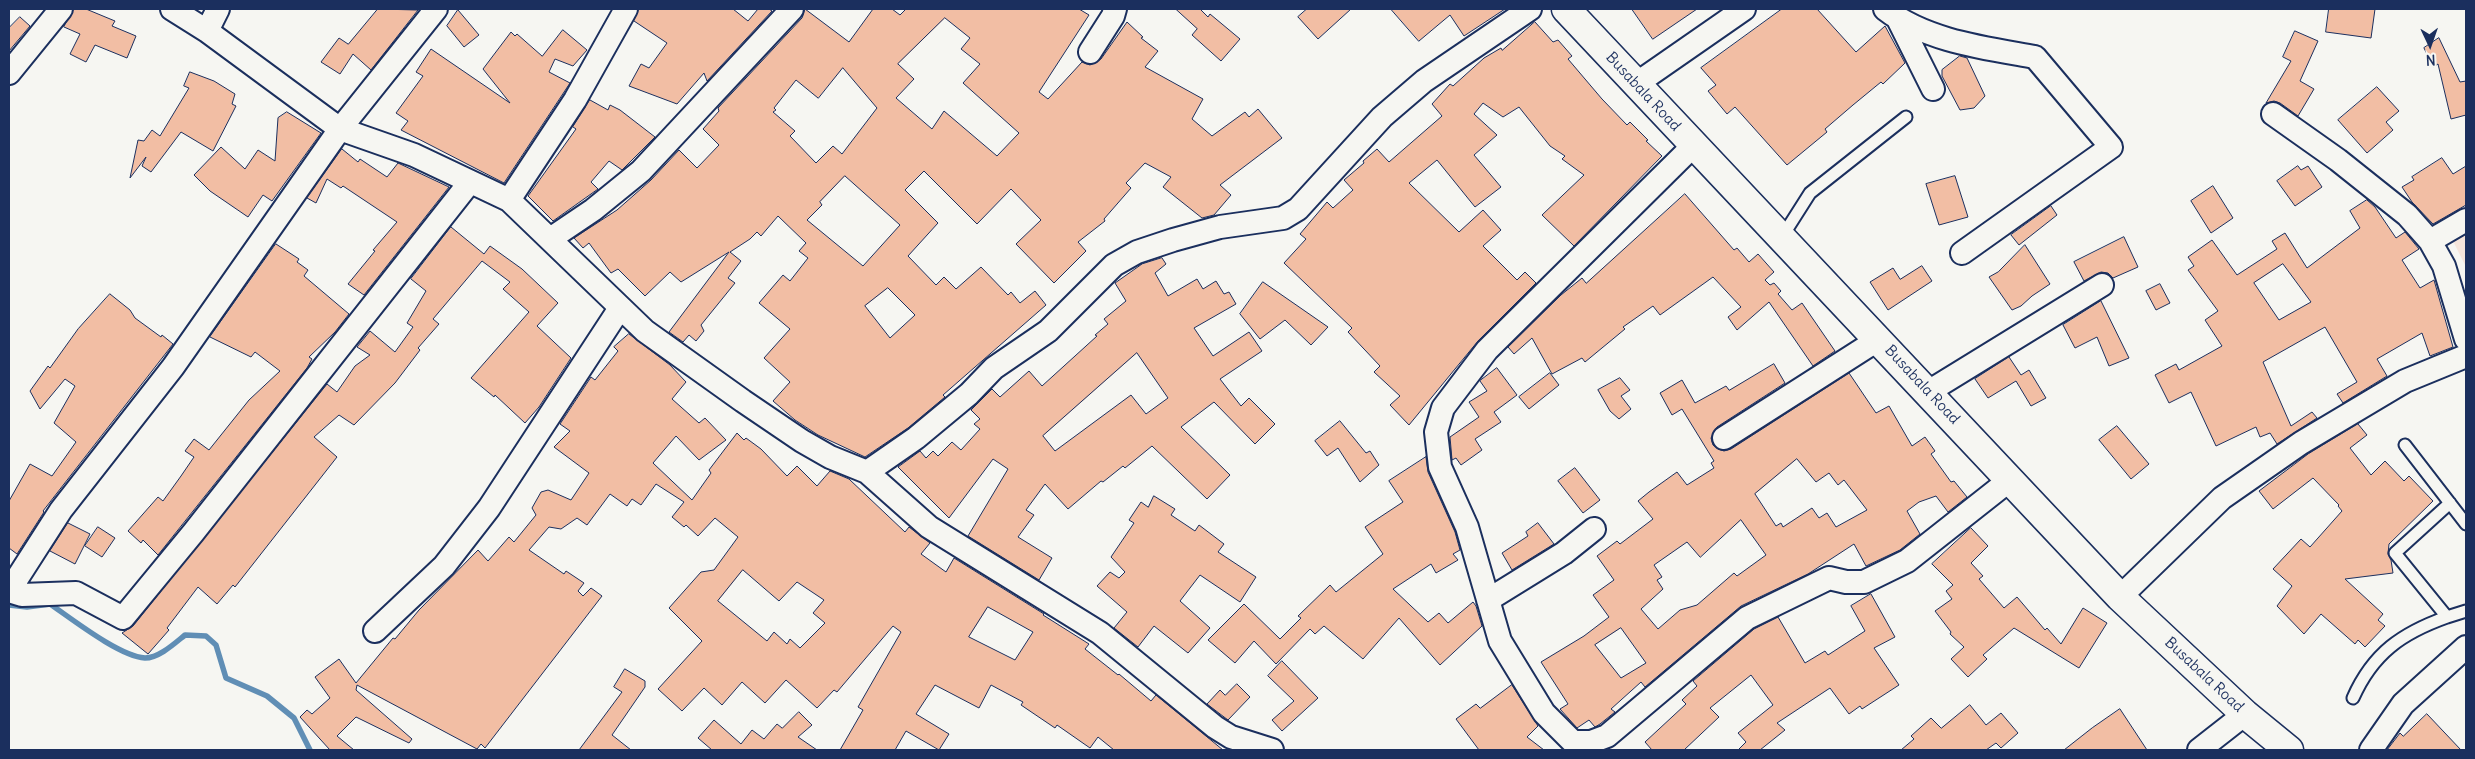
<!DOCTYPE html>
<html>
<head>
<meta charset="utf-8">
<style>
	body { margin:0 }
	#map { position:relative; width:2475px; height:759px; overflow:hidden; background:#f6f6f2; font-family:Delius,sans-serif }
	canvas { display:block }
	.frame { position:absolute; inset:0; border:10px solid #1b2f5e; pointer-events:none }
	.north { position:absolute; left:2405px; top:20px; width:50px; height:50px; -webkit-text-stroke:4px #f6f6f2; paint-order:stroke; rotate:177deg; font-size:14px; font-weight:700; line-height:20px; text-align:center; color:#1b2f5e }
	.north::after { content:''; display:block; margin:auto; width:18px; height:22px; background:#1b2f5e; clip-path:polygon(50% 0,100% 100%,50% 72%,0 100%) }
</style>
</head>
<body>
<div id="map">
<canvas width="2475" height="759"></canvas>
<div class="frame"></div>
<div class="north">N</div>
</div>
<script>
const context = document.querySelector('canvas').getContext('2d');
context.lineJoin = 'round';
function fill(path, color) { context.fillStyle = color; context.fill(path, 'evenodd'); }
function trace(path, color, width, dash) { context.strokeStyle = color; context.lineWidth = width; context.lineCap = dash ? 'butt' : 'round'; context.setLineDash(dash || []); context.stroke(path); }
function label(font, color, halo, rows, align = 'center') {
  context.font = font + ' Delius,sans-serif'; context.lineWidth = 4; context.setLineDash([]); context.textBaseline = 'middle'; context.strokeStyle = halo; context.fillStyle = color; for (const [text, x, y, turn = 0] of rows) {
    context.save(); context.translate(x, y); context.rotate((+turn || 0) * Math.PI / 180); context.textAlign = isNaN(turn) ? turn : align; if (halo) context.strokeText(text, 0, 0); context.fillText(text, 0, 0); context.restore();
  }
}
fill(new Path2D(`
	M2466,228V276L2465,265L2451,237Z`), '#f5e5db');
trace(new Path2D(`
	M9,605L27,607L50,604C72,619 119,656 145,658C159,658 175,643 185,635L206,636L216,645L226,678L267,696L294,718L310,750`), '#608eb5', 5.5);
const building = new Path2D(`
	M74,9H86L115,21L112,26L136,36L127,58L95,45L86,62L70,54L80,34L64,27Z
	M378,9L418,10L371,70L353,54L340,74L321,62L339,38L348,44Z
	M639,9H733L748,21L758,9H769L772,11L707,81L704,73L677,104L629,86L641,64L649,68L667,43L634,21Z
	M805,9L849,42L873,9H892L900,15L906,9H1079L1089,15L1039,92L1048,99L1082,62L1090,65L1101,59L1127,22L1143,37L1141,38L1158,51L1145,67L1203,99L1192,119L1212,136L1245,112L1249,117L1258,109L1282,138L1220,185L1231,195L1214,215L1202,218L1163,187L1171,177L1145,163L1126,183L1131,188L1104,219L1105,221L1078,242L1086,251L1054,283L1016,244L1041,220L1011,189L977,224L924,171L905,190L938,223L908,256L936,285L944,277L956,289L981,267L1008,295L1011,292L1020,303L1035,291L1046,305L943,395L945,397L908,428L865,457L818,435L795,420L773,401L790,382L764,358L790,329L759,303L783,275L790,281L808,258L799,251L806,243L778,216L761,236L757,232L750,239L730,252L741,261L728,278L735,283L701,325L704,331L696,341L689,335L683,342L669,332L729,252L681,282L670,272L645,296L618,269L611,273L589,243L583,248L574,238L617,210L651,180L679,150L697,168L719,145L703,129L719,111L718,108L802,18ZM945,18L970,38L961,49L980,64L963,83L1019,133L997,156L944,111L932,129L896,98L914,79L898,64ZM843,68L877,108L842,154L833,146L816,163L790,136L795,131L773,112L776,110L774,108L796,80L818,98ZM845,176L900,225L863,266L807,220L822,205L820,202ZM888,288L915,315L890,338L865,306Z
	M1176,9H1200L1208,17L1210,14L1240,39L1221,61L1192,35L1197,29Z
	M1307,9H1351L1318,39L1298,17Z
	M1391,9H1505L1464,36L1450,15L1419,41Z
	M1632,9H1697L1653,39Z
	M1782,9H1817L1856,52L1885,26L1905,63L1883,84L1881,82L1853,105L1825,129L1827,132L1787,165L1735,107L1727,114L1708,91L1716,85L1701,68Z
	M2329,9H2375L2371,38L2326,32Z
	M458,10L479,35L464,47L447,26Z
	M20,17L30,26L9,51V28Z
	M1535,22L1553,42L1558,40L1572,56L1568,59L1602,99L1627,125L1630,122L1648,140L1646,141L1662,156L1574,246L1542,215L1584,175L1562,159L1565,156L1550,146L1519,107L1503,117L1483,103L1474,114L1497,135L1474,155L1501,187L1475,207L1437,160L1409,183L1459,232L1483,210L1501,230L1483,246L1517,280L1525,272L1536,283L1478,341L1409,425L1390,405L1400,396L1374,372L1380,366L1348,332L1352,328L1284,263L1306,239L1300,234L1327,202L1333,208L1353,190L1344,180L1364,163L1363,161L1377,149L1389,162L1442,116L1432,104L1450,84L1453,86L1484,58L1501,48L1502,50Z
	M563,30L587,50L573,66L555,59L549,72L570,83L504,183L401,130L408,121L396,113L423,76L416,72L431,49L510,103L483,69L511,32L515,36L517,34L542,56Z
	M2295,31L2318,41L2300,81L2314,89L2298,116L2280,103L2274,101L2266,103L2291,61L2283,57Z
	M2439,38L2460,82L2466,81V115L2451,119L2438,64L2433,67L2424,48Z
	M1960,56L1967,58L1985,96L1974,108L1960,110L1942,76V70Z
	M190,72L214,81L235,94L232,104L236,106L213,151L181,132L151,172L142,166L146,157L130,178L138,140L144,141L152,130L160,136L189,88L184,86Z
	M2377,87L2399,111L2386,122L2393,130L2367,153L2338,120Z
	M590,100L608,110L610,105L620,110L655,137L622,170L609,161L591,182L598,189L553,221L528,196L576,129L573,127Z
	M287,112L321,133L272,201L263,195L248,217L210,191L194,175L221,147L245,169L258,150L275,161L278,118Z
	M342,149L358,162L360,159L387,177L398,163L449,187L364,295L348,284L375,251L373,250L397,222L343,186L341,188L327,179L316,203L307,198Z
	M2442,158L2453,174L2466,166V205L2433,224L2412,202L2402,187L2414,180L2412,177Z
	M2298,166L2301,170L2308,166L2322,187L2295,206L2277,181Z
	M1955,176L1968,217L1939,225L1926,184Z
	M2213,186L2233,218L2211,233L2191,201Z
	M1685,194L1734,250L1737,248L1749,262L1758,254L1774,272L1765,280L1770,285L1774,283L1781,291L1778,294L1792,310L1802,303L1835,351L1813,366L1769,302L1737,330L1728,317L1741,307L1713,277L1660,315L1653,306L1623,327L1625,329L1585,362L1582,358L1552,374L1532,338L1514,354L1508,347L1561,295L1582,278L1586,283Z
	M2367,200L2375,207L2396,238L2405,232L2419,249L2402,260L2420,288L2434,280L2453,347L2430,356L2422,333L2377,359L2387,376L2343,403L2337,394L2357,382L2325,327L2263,362L2291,426L2312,412L2317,418L2277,444L2270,433L2260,437L2256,427L2216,446L2191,392L2169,403L2155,375L2176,364L2179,370L2222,346L2205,320L2218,311L2188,270L2194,266L2188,257L2212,240L2237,275L2277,249L2272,241L2285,233L2307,268L2360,228L2350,211ZM2283,264L2311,302L2279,320L2254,283Z
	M2051,206L2057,215L2019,245L2011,235Z
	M451,227L484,254L490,246L522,269L558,303L537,326L571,358L539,407L525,423L495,395L494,397L471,378L529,312L503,289L510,282L482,261L433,319L439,324L418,348L420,350L395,383L354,425L339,415L314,437L337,457L235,587L233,585L217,604L198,587L167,628L169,630L148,654L122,633L133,626L327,384L337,392L355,366L370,355L357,347L370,331L395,352L413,327L407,323L426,291L411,279Z
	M2124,237L2138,267L2113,278L2108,273L2101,272L2084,281L2074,262Z
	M276,244L299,259L297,262L308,270L304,276L349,314L335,332L309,357L312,359L307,368L158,555L143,540L141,543L128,531L158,497L163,501L181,476L194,457L185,451L194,439L209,450L249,400L280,371L255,352L251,357L210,337Z
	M2025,245L2050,284L2032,296L2021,306L2012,310L1989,277L1998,272Z
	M1162,258L1166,264L1155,273L1168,296L1197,279L1203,289L1216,281L1224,294L1229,292L1236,304L1194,328L1213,356L1249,332L1262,351L1220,379L1241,406L1249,398L1275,424L1255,444L1214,402L1181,427L1230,475L1207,499L1152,446L1125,468L1123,466L1103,482L1101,481L1068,509L1045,484L1026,510L1034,515L1018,537L1052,558L1039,580L968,536L1008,469L993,459L949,518L898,467L920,451L926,458L933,451L938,456L952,442L961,450L980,429L974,424L980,419L971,410L992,389L1000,397L1029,371L1042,386L1097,336L1095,335L1108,324L1104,319L1126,301L1115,283L1142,264ZM1137,353L1168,398L1146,414L1131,395L1055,451L1043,436Z
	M1922,266L1932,281L1888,310L1870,282L1893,268L1900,279Z
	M1263,282L1328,327L1311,345L1285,320L1260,339L1240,314Z
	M2160,284L2170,303L2156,310L2146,291Z
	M110,294L130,310L135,318L161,337L162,335L173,344L43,511L44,512L17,554L9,548V501L30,464L52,476L76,442L54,423L75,386L65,379L40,409L30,391L48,366L50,368L78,329Z
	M2101,301L2129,358L2109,366L2097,337L2075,348L2063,325Z
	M629,334L670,365L686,382L672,399L699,423L705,418L726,440L699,460L676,436L653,463L692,500L711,473L709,470L737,433L744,440L746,438L761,449L787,476L797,466L817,486L830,471L849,479L905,532L909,527L930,543L921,554L946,572L954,558L1044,614L1043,615L1089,644L1085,649L1118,675L1119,674L1151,701L1156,695L1223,750H1114L1098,737L1090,748L1057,725L1055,728L1021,705L1023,702L991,685L979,708L935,685L916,714L949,734L939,750L906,731L895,750H840L863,710L858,707L901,632L893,626L837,692L834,690L817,708L786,680L765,703L742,682L722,705L704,688L682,711L658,689L702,641L669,608L701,572L714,570L738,537L715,518L698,536L686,525L684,527L672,517L684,502L656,484L641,505L632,499L627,506L610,494L587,525L577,518L561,529L549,527L529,550L564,574L566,571L584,583L578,591L583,596L591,588L602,596L485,748L481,744L477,749L357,685L356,690L412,739L409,743L356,717L337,736L354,750H330L300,717L307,710L312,714L330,698L315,677L339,659L356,683L393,638L395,639L419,610L478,550L488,561L509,537L514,542L536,515L532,508L541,492L548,490L571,500L589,473L554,447L570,431L560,424L591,377L595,380L618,351L614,347ZM743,570L779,601L797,582L824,600L813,613L825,623L800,648L790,639L787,644L774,632L767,641L718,601ZM988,607L1033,632L1015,660L969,637Z
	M2009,357L2021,375L2029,370L2046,398L2031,406L2016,381L1988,398L1975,379Z
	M1774,364L1785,383L1717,427L1711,438L1713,445L1718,449L1724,451L1731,449L1849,373L1876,413L1889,406L1912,446L1925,437L1935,451L1931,454L1951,482L1954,481L1967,497L1948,512L1936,496L1919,502L1907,511L1920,534L1900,550L1866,566L1854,544L1808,574L1741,606L1645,687L1641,682L1611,709L1615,712L1600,724L1595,727L1589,720L1577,728L1560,709L1568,704L1541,662L1584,636L1609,617L1593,595L1614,580L1597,556L1617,541L1620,544L1653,519L1638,501L1649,492L1677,472L1687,485L1714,468L1711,463L1714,461L1682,409L1672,415L1660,393L1682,380L1695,403L1726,386L1729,390ZM1797,459L1816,482L1829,473L1838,485L1844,480L1867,510L1836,527L1827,513L1819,518L1812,508L1783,527L1781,523L1776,526L1755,494ZM1741,520L1766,555L1737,576L1734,573L1697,605L1680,610L1658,629L1641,609L1663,589L1657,580L1662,577L1654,565L1687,542L1700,557ZM1621,628L1646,663L1621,678L1595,645Z
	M1497,368L1517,395L1494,412L1501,422L1475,439L1482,450L1461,465L1456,458L1452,460L1450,437L1479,417L1469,402L1487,391L1480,381Z
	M1550,373L1559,385L1529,409L1519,397Z
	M1620,378L1630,390L1621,396L1631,409L1619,419L1610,411L1598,390Z
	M1340,421L1366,453L1370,451L1379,465L1360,482L1338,448L1327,456L1315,441Z
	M2358,424L2367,435L2350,448L2371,475L2385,461L2404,481L2409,476L2433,501L2389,544L2388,554L2391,560L2393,573L2345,579L2383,614L2378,620L2385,626L2365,647L2358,640L2355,644L2321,614L2304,634L2277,606L2292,586L2273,569L2301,539L2310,547L2342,511L2338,506L2339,505L2313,478L2273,509L2259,491L2308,454Z
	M2117,426L2149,464L2131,479L2099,440Z
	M1426,457L1428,472L1455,532L1460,550L1453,554L1458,560L1436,573L1431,564L1393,589L1428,622L1439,613L1448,623L1473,602L1476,606L1482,626L1440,665L1399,618L1363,659L1324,626L1315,634L1310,629L1276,664L1254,641L1235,663L1208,640L1244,604L1280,639L1301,618L1298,616L1330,585L1336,592L1383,554L1365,527L1403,502L1389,481Z
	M1575,468L1600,500L1583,513L1558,481Z
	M1154,496L1175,509L1171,515L1195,531L1199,525L1224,544L1218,552L1256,577L1240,602L1200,575L1180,601L1210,628L1188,653L1154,626L1138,647L1114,628L1127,612L1097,586L1110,572L1119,578L1125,572L1111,557L1134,523L1129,520L1141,502L1148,507Z
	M68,523L90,534L75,564L50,551Z
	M1538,523L1554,544L1512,570L1502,553L1528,536L1526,532Z
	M98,527L115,538L102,557L85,546Z
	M1971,528L1988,546L1971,563L1983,576L1979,579L2004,608L2017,597L2045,630L2047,628L2061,644L2083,608L2107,623L2079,668L2014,628L1983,655L1987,659L1968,677L1951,659L1964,647L1950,634L1951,632L1935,611L1952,599L1946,591L1953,585L1932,564Z
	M1871,594L1895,637L1874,648L1899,685L1862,709L1860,706L1849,714L1830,688L1777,723L1785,730L1760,750H1738L1746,742L1738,733L1773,705L1751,675L1710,708L1719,717L1684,750H1652L1645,742L1686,704L1682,700L1697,686L1693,681L1754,629L1778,617L1805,663L1825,651L1828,655L1865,631L1851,606Z
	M1282,661L1318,698L1282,731L1272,720L1294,701L1268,676Z
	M625,669L645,681V687L612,735L631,750H579L622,692L614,687Z
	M1237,684L1250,697L1228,720L1207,704L1220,690L1225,695Z
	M1512,685L1538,726L1527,737L1544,750H1479L1456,719L1476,704L1480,708Z
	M1970,705L1986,725L2001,713L2018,733L2001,748L1996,743L1986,750H1901L1914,739L1911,736L1931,718L1941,728Z
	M2120,709L2147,750H2064L2092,728Z
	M799,712L812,725L798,737L817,750H712L698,738L714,720L741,744L752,730L764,739L777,724L782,728Z
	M2427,714L2461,750H2387L2400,733L2403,736Z`);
fill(building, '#f2bea4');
trace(building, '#1b2f5e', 1);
const lane = new Path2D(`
	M1782,237L1810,193L1906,117
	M2405,445L2466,524
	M2450,503L2395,553L2447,617L2466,611
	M2353,698C2373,653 2402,633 2447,617`);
const street = new Path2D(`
	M172,9L207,31L340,129L414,155L509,200L645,331L743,401L802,441L830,457L867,472L929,527L1100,633L1215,727L1231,737L1272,750
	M1885,9C1926,41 1985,48 2035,57L2111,147L1962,253
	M1898,19L1933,89
	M207,31L218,9
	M1090,52L1113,16L1115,9
	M9,73L61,9
	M1636,84L1744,9
	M2273,114L2338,160L2407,215L2430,241L2444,266L2466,339
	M1693,146L1487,350L1443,408L1436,432L1440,467L1467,527L1500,641L1544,713L1573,742H1591L1607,736L1747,618L1829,578L1846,582H1864L1907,561L2011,479
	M509,200L575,100L626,9
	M550,239L593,210L641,171L792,9
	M2430,241L2466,220
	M1928,392L2102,285
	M1724,438L1879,339
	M867,472L916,438L969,394L994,368L1048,331L1114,265L1137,252L1173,240L1220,227L1283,218L1298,209L1382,117L1424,81L1530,9
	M9,591L61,510L173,367L340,129L436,9
	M9,591L22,595L76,593L123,618L193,533L470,182
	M2120,597L2222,498L2301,443L2405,381L2466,356
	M1488,600L1564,553L1594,529
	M375,631L444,566L489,508L620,308
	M2199,750L2245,714
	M2371,750L2403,704L2466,647`);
const secondary = new Path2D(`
	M1566,9L2120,597L2245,714L2289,750`);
trace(lane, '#1b2f5e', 15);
trace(street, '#1b2f5e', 26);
trace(secondary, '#1b2f5e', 31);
trace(lane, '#f6f6f2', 11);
trace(street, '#f6f6f2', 22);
trace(secondary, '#f6f6f2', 28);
label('15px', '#1b2f5e', '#f6f6f2', [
	["Busabala Road",1643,92,47],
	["Busabala Road",1922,385,47],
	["Busabala Road",2204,675,43]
]);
</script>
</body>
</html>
